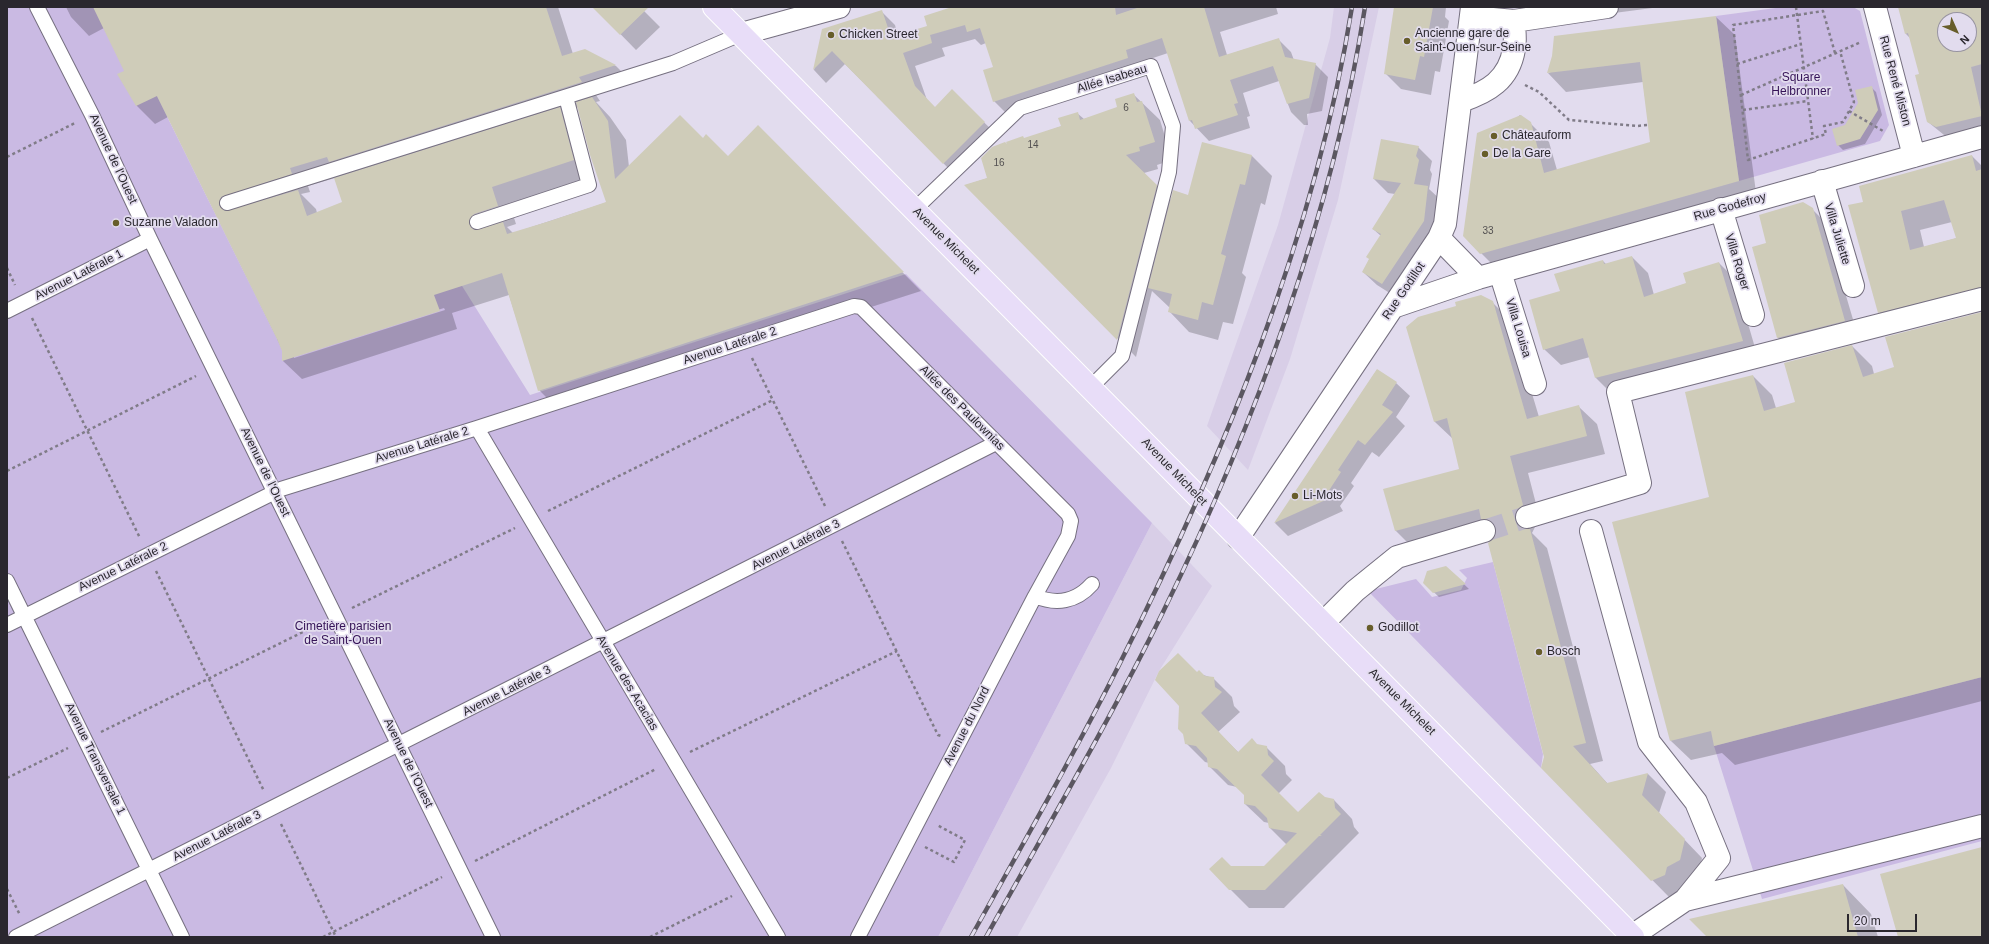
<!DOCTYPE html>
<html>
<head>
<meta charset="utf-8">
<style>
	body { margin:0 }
	#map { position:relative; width:1989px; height:944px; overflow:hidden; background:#e2dcee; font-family:Helvetica,sans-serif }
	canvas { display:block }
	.frame { position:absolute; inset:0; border:8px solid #2a272e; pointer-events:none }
	.north { position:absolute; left:1937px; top:12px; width:40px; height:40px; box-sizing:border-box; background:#e2dcee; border:1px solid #9894a1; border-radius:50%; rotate:135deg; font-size:11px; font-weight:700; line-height:16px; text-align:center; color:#2a272e }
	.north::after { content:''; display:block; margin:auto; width:14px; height:18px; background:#675d2a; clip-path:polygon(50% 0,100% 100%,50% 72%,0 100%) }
	.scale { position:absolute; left:1847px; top:914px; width:70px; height:18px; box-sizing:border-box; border:2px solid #2a272e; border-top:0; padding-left:5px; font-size:12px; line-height:14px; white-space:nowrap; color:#2a272e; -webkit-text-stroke:3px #e2dcee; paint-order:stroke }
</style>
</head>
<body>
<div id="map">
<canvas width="1989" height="944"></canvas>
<div class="frame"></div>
<div class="north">N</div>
<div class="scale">20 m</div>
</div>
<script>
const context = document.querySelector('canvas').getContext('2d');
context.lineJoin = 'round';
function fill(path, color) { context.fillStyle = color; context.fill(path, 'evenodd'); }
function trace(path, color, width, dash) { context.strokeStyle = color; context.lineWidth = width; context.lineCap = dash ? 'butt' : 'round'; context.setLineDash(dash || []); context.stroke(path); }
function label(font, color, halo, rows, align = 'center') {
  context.font = font + ' Helvetica,sans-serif'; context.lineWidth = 3.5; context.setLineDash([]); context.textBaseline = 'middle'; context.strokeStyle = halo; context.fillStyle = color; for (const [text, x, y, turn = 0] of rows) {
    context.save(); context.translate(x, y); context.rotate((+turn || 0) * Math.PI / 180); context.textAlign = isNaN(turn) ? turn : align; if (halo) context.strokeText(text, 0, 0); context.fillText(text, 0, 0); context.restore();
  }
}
fill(new Path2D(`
	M1334,7H1379L1338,200L1290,359L1248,470L1207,426L1278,225L1330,38Z
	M1152,523L1212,586L1159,671L1111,768L1017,937H938Z`), '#d8cee7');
fill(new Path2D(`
	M7,7H113L277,339L459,281L530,395L906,274L1152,523L938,937H7Z
	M1783,7H1853L1860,11L1889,125L1880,141L1739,181L1716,16Z
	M1493,562L1543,754L1541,768L1368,591L1416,579L1432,597L1461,590L1467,578L1459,570Z
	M1982,677V841L1762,899L1714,746Z`), '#cabae3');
fill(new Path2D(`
	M66,7H558L573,54L585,50L616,66L633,83L596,95L600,101L596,102L610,117L626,140L629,167L703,139L728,157L758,126L921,291L557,408L539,390L509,295L452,313L457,329L302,379L283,361V351L168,117L155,124L136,105L126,71L104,28L89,36L71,17ZM579,107L608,202L513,233L507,227L516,224L510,205L591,178L563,112ZM335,178L343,203L317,213L316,209L301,194L310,192L308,186ZM444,308L445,310L294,358V356Z
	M594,7H640L660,27L636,50Z
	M954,7H1276L1278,14L1220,32L1227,55L1278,39L1291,52L1295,63L1315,64L1328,77L1322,111L1307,114L1308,125H1304L1291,112L1279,81L1243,93L1250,116L1247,117L1250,128L1209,141L1190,121L1168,53L1138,63L1007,114L994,101V67L986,43L981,45L975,39L942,48L945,56L915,66L927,100L935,108L952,91L997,135L956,176L845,64L826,83L814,70L823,30L882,12L895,25L898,36L928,27Z
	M1395,7H1446L1445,17L1449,21L1440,72L1435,71L1431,95L1401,89L1385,73Z
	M1566,7H1660L1576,18Z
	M1899,7H1982V131L1949,139L1928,122L1920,75L1911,39L1906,34ZM1945,20H1969V44H1945Z
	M1716,17L1735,35L1757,200L1500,272L1464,236L1502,129L1520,115L1530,123L1549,142L1557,170L1651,143L1643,82L1566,92L1548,73Z
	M1871,87L1876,92L1882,115L1865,144L1843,150L1838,145L1846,126Z
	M1133,94L1160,120L1172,160L1157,165L1158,169L1144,173L1172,201L1189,196L1203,143L1252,156L1272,176L1265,205L1261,203L1242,273L1246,277L1233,324L1223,322L1218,340L1189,332L1169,311L1170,308L1152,291L1136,357L966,185L988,178L1009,147L1024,139L1062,126L1077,113L1084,119L1119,108Z
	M1418,147L1432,161L1430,170L1432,174L1429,189L1442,201L1437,235L1396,297L1377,285L1363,272L1381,236L1373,229L1395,194L1388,193L1374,179Z
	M1972,156L1982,166V311L1899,332L1879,312L1864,203ZM1952,222L1957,238L1924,247L1920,230Z
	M1812,209L1824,221L1857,333L1790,350L1778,338L1753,248L1768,244Z
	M1632,257L1648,273L1654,295L1687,284L1719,263L1735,279L1758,358L1612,394L1596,378L1590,357L1561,365L1544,349L1561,292L1603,261L1606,264Z
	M1492,302L1510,320L1539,417L1579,407L1597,424L1605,454L1528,473L1541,523L1535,527L1532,533L1547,548L1603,761L1590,764L1608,784L1648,774L1666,792L1659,813L1702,858L1698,878L1682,893L1670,898L1542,768L1545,757L1494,540L1497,533L1492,528L1413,548L1395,530L1460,470L1453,439L1435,422L1407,327Z
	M1982,313V701L1735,765L1722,753L1691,760L1671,741L1710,497L1753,376L1772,395L1776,408L1796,403L1852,346L1872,366L1874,374L1895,368Z
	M1377,370L1396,383L1410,396L1396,417L1405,426L1379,457L1372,452L1351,483L1354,486L1340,506L1343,511L1288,536L1275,523Z
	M1446,567L1469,589L1439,597L1424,583Z
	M1197,673L1213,678L1232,697L1234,706L1240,712L1218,732L1239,753L1257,745L1266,747L1285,766L1286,774L1292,780L1278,794L1298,814L1324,798L1334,800L1352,819L1354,827L1359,833L1284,908H1249L1230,889L1231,867H1264L1287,845L1270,828L1269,823L1264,822L1245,804V795L1237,787L1228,785L1209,766V763L1205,762L1186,743Z
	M1843,885L1871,914L1878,937H1709Z`), '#0003');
fill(new Path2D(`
	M93,7H546L562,56L585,49L616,65L579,77L582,82L329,162L327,157L290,168L292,174L221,197L219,205L225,211L298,190L307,216L342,202L334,178L560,107L574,160L492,187L498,206L474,214L469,221L471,228L476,230L503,222L507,234L550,221L606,202L590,155L576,102L592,97L608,121L615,179L680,115L703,138L706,134L728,156L758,125L904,272L538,391L502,273L434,295L440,311L282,361V351L277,339L157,96L136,106L117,74L124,71Z
	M592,7H649L620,35Z
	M952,7H1115L1116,15L1140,7H1204L1219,57L1279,38L1285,57L1316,63L1309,98L1287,104L1273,66L1230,80L1238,103L1234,104L1238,115L1195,129L1192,120L1189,121L1162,38L1126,50L1128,58L993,102L983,70L993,67L980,28L967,32L965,25L930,35L932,43L903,53L915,86L935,107L952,89L985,122L943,164L832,51L813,70L822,29L882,10L891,37L927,26L924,16Z
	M1394,7H1433L1424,57L1420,56L1415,80L1384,74Z
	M1898,7H1982V64L1971,67L1982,116L1936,127L1927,122L1915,75L1919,74L1908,33L1905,34ZM1945,20H1969V44H1945Z
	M1716,16L1739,181L1480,254L1463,236L1477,133L1521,115L1531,122L1544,173L1650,142L1640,62L1547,73L1552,56L1554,36Z
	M1872,86L1878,110L1860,139L1837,146L1832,129L1845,125L1858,103L1855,90Z
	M1134,93L1137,102L1142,101L1155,142L1139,147L1140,151L1126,155L1157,185L1117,340L964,185L987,178L981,158L992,147L1005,142L1007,144L1006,142L1023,136L1024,138L1061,126L1058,118L1078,112L1080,120L1117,107L1115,99Z
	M1381,139L1419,146L1416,156L1419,160L1414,184L1428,186L1424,221L1382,284L1362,272L1369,259L1366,257L1381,234L1372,229L1401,183L1373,179Z
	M1202,142L1252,155L1245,185L1240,184L1221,254L1226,256L1213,305L1202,302L1198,320L1168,312L1172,294L1148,288L1173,190L1188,195Z
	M1972,155L1976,171L1982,169V287L1878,313L1848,205L1863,202L1859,186ZM1944,200L1956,238L1910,250L1901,211Z
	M1803,202L1813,208L1845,321L1777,338L1752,247L1766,243L1759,215Z
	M1632,256L1644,297L1686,283L1683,273L1719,262L1743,341L1595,378L1583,338L1543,350L1529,300L1560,291L1554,274L1603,260L1604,264Z
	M1481,295L1493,301L1527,419L1579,405L1587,436L1510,456L1523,505L1518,509L1515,515V520L1519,526L1524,529H1530L1586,743L1573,746L1607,783L1648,773L1642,795L1685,839L1680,860L1667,867L1665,875L1651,881L1541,768L1544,757L1488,543L1493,539L1496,534V528L1493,522L1487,519H1481L1479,509L1395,531L1383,489L1459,469L1447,418L1434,422L1406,327L1418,317L1456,306L1455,302Z
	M1982,312V677L1714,746L1711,731L1670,741L1612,522L1709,497L1685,392L1753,375L1764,411L1795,402L1784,363L1852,345L1863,377L1894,367L1885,337Z
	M1377,369L1397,382L1382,405L1393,412L1365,445L1358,440L1338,470L1341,472L1328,492L1330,498L1274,523Z
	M1446,566L1466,584L1433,593L1423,583L1427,571Z
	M1178,653L1197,672L1199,670L1205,676L1214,677L1215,687L1222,692L1201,713L1238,752L1252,738L1257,744L1267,746L1268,755L1274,761L1261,775L1298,812L1319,792L1325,797L1334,799L1335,808L1341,814L1320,835L1322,836H1319L1265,890H1229L1209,869L1222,857L1231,866H1264L1297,833L1269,828L1267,818L1255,806L1244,804V795L1217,769L1208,767L1207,758L1196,746L1185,744L1183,734L1178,729L1179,706L1155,680L1159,671Z
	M1982,847V937H1898L1880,874Z
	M1843,884L1858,937H1707L1689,919Z`), '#cfccb9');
trace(new Path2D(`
	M1484,531L1527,517`), '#bdb8c8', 22, [22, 11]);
const service = new Path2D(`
	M37,7L92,115L150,239L493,937
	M227,203L673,63L741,34
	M915,209L1020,108L1151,66L1173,126L1169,172L1122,356L1091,387
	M477,222L589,185L566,97
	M7,311L150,239
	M477,428L778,937
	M7,581L182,937
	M1035,596C1056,605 1076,602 1092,584
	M7,625L281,489L477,428L854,306L861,307L1068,514L1071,521L1068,536L1035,596L858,937
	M16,937L996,443`);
const minor = new Path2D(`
	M1875,7L1914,156
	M1471,17L1514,21L1607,7
	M741,34L839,7
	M1461,101C1488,92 1509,80 1514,49C1516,40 1514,30 1514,21
	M1822,181L1853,286
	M1721,209L1753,315
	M1439,238L1478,278
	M1500,272L1535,384
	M1393,307L1478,278L1982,137
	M1527,517L1640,483L1618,392L1982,299
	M1591,531L1649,742L1696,802L1719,858L1685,900
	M1238,538L1439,238L1445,224L1472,7
	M1323,623L1355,591L1397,557L1484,531
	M1632,936L1685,900L1982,826`);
const primary = new Path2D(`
	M714,7L1633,937`);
trace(service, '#767080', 16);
trace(minor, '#767080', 24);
trace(primary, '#fff', 24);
trace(new Path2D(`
	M1796,7L1813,139
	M1835,53L1823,11L1733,25L1748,160L1826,134L1824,126L1843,122L1854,102L1840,51
	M1737,64L1801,44
	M1525,85L1539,92L1569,120L1637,126L1647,125
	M1741,95L1861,42
	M1743,110L1808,101
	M1849,111L1883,131
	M7,157L75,123
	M7,268L15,285
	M32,318L140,538
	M752,358L826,508
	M7,471L196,376
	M548,511L773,400
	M842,541L938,735L941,736
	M156,571L264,791
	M352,608L515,528
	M101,732L319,624
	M690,752L897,651
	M7,778L68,748
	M281,824L336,937
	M925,847L954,862L965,840L937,825
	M475,861L656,769
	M7,889L20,915
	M323,937L442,877
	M650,937L732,896`), '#807c88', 2.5, [3, 3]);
trace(service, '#fff', 14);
trace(minor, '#fff', 22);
trace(primary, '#e8ddf8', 22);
const rail = new Path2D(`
	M971,937C1021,847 1073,757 1119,665C1223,458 1315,237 1352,7
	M986,937C1046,829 1109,722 1163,612C1255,425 1333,213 1365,7`);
trace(rail, '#5b5761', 4.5);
trace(rail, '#e2dcee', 3, [9]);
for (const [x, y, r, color] of [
	[831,35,4,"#675d2a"],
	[1407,41,4,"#675d2a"],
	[1494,136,4,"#675d2a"],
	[1485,154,4,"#675d2a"],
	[116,223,4,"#675d2a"],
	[1295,496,4,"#675d2a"],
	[1370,628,4,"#675d2a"],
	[1539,652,4,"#675d2a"]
]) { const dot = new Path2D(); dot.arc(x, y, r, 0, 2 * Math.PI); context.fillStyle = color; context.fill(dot); trace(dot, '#e2dcee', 1.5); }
label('10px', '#535051', null, [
	["6",1126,108],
	["14",1033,145],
	["16",999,163],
	["33",1488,231]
]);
label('12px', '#2a272e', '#e2dcee', [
	["Ancienne gare de",1415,34],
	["Saint-Ouen-sur-Seine",1415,48],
	["Chicken Street",839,35],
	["Châteauform",1502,136],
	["De la Gare",1493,154],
	["Suzanne Valadon",124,223],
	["Li-Mots",1303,496],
	["Godillot",1378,628],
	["Bosch",1547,652]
], 'left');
label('12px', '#351357', '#e2dcee', [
	["Square",1801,78],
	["Helbronner",1801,92],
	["Cimetière parisien",343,627],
	["de Saint-Ouen",343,641]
]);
label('12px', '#2a272e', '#e2dcee', [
	["Allée Isabeau",1112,79,-17],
	["Rue René Miston",1895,81,75],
	["Avenue de l'Ouest",113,159,65],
	["Rue Godefroy",1730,207,-16],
	["Villa Juliette",1837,234,73],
	["Avenue Michelet",946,241,45],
	["Villa Roger",1737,262,73],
	["Avenue Latérale 1",79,275,-27],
	["Rue Godillot",1404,291,-56],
	["Villa Louisa",1518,328,73],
	["Avenue Latérale 2",730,346,-18],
	["Allée des Paulownias",962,408,45],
	["Avenue Latérale 2",422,445,-17],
	["Avenue de l'Ouest",265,472,64],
	["Avenue Michelet",1174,472,46],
	["Avenue Latérale 3",796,545,-27],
	["Avenue Latérale 2",123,567,-26],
	["Avenue des Acacias",627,683,59],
	["Avenue Latérale 3",507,691,-27],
	["Avenue Michelet",1402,702,45],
	["Avenue du Nord",967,726,-63],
	["Avenue Transversale 1",95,759,64],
	["Avenue de l'Ouest",408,763,64],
	["Avenue Latérale 3",217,836,-27]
]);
</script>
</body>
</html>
